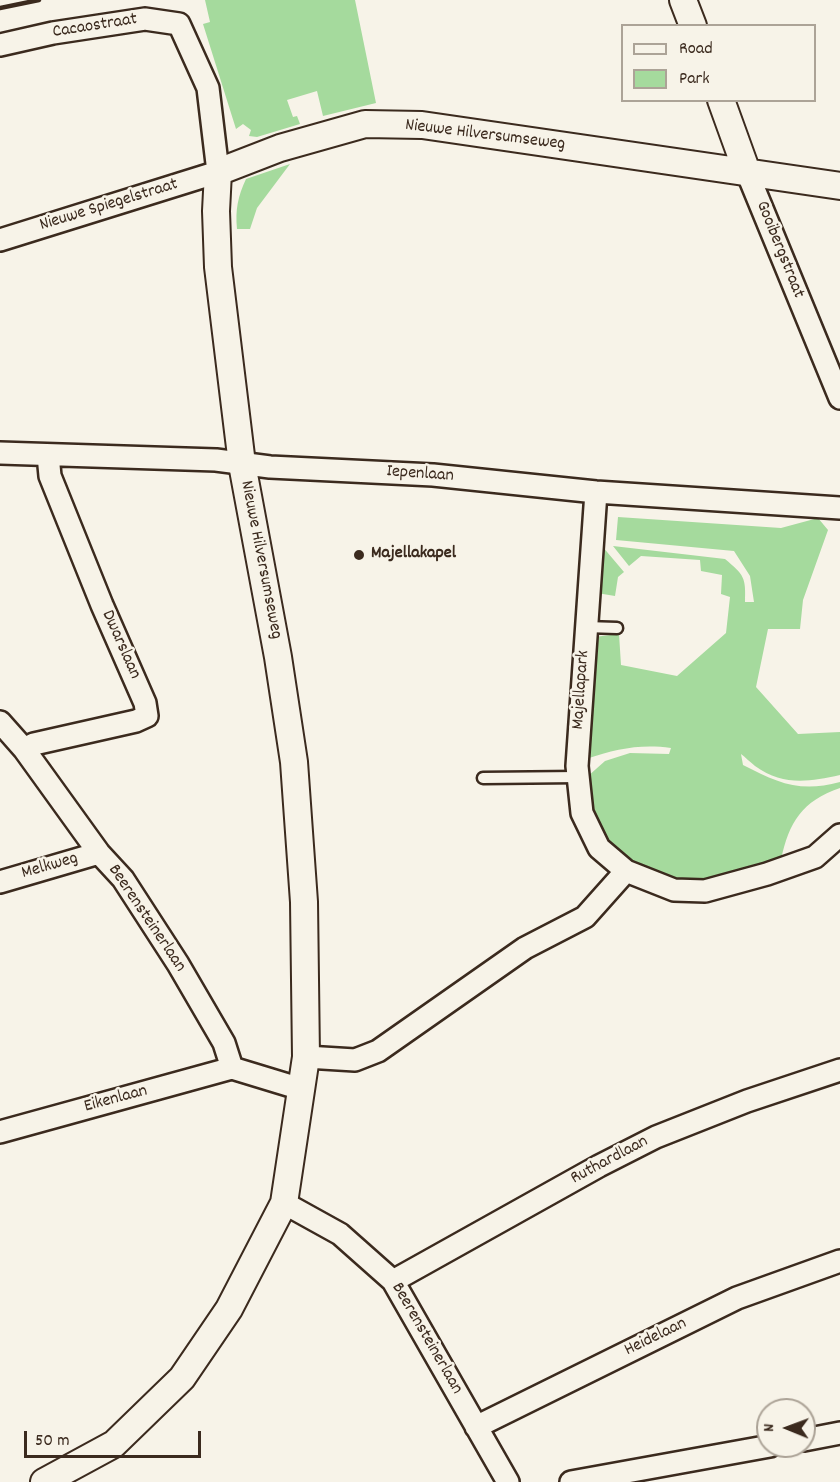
<!DOCTYPE html>
<html>
<head>
<meta charset="utf-8">
<style>
	body { margin:0 }
	#map { position:relative; width:840px; height:1482px; overflow:hidden; background:#f7f3e8; font-family:Dekko,sans-serif }
	canvas { display:block }
	.legend { position:absolute; left:621px; top:24px; width:195px; height:78px; box-sizing:border-box; background:#f7f3e8; border:2px solid #aca397; margin:0; padding:8px 10px; list-style:none; font-size:18px; color:#3b2a1e }
	.legend li { display:flex; align-items:center; gap:12px; height:30px }
	.legend b { width:30px; border:2px solid #aca397 }
	.north { position:absolute; left:756px; top:1398px; width:60px; height:60px; box-sizing:border-box; background:#f7f3e8; border:2px solid #aca397; border-radius:50%; rotate:271deg; font-size:16px; font-weight:700; line-height:24px; text-align:center; color:#3b2a1e }
	.north::after { content:''; display:block; margin:auto; width:21px; height:27px; background:#3b2a1e; clip-path:polygon(50% 0,100% 100%,50% 72%,0 100%) }
	.scale { position:absolute; left:24px; top:1431px; width:177px; height:27px; box-sizing:border-box; border:3px solid #3b2a1e; border-top:0; padding-left:8px; font-size:18px; line-height:21px; white-space:nowrap; color:#3b2a1e; -webkit-text-stroke:4px #f7f3e8; paint-order:stroke }
</style>
</head>
<body>
<div id="map">
<canvas width="840" height="1482"></canvas>
<ul class="legend">
<li><b style="height:8px;background:#f7f3e8"></b>Road</li>
<li><b style="height:16px;background:#a5da9d"></b>Park</li>
</ul>
<div class="north">N</div>
<div class="scale">50 m</div>
</div>
<script>
const context = document.querySelector('canvas').getContext('2d');
context.lineJoin = 'round';
function fill(path, color) { context.fillStyle = color; context.fill(path, 'evenodd'); }
function trace(path, color, width, dash) { context.strokeStyle = color; context.lineWidth = width; context.lineCap = dash ? 'butt' : 'round'; context.setLineDash(dash || []); context.stroke(path); }
function label(font, color, halo, rows, align = 'center') {
  context.font = font + ' Dekko,sans-serif'; context.lineWidth = 5; context.setLineDash([]); context.textBaseline = 'middle'; context.strokeStyle = halo; context.fillStyle = color; for (const [text, x, y, turn = 0] of rows) {
    context.save(); context.translate(x, y); context.rotate((+turn || 0) * Math.PI / 180); context.textAlign = isNaN(turn) ? turn : align; if (halo) context.strokeText(text, 0, 0); context.fillText(text, 0, 0); context.restore();
  }
}
fill(new Path2D(`
	M205,0H355L376,103L323,116L317,91L287,100L293,117L297,116L300,124L257,137L249,136L251,130L243,124L236,129L203,24L210,22Z
	M290,164L257,208L250,229H237C235,210 238,196 246,179Z
	M618,517L781,528L818,518L828,530L803,600L800,629H768L756,687L798,734L840,732V775C808,782 783,786 755,766C750,762 745,757 741,754L743,765C778,783 800,793 840,782V788C802,801 789,822 781,860C746,871 675,894 642,872C636,868 631,862 625,857C598,833 592,812 587,777L605,761L630,753L669,754L671,748C639,744 617,749 586,759L594,637L619,634L621,665L677,676L726,633L730,597L721,594L722,575L701,571L700,560L641,556L629,566L613,546L725,559C744,575 746,577 745,602H754L750,576L734,551L616,540Z
	M602,546L624,572L618,577L615,596L597,593Z`), '#a5da9d');
const service = new Path2D(`
	M586,627L617,628
	M483,778L578,777`);
const minor = new Path2D(`
	M0,45L53,33L145,19L179,24L208,88L218,172L0,240
	M747,172L840,398
	M0,453L216,460L270,467L433,475L596,492L840,508
	M596,492L577,766L582,813L599,848L626,871L674,890L705,891L767,874L815,857L840,835
	M0,722L24,749L99,853L123,879L178,964L224,1043L232,1068
	M24,749L34,744L136,721L147,716L145,703L102,605L50,476L48,455
	M0,882L99,853
	M306,1057L355,1060L378,1051L525,948L585,917L626,871
	M232,1068L301,1089
	M0,1132L232,1068
	M284,1203L340,1234L393,1281L508,1482
	M393,1281L599,1166L656,1137L747,1101L840,1070
	M476,1427L737,1298L840,1261
	M804,1440L840,1433
	M571,1482L770,1446`);
const tertiary = new Path2D(`
	M683,0L693,26
	M721,100L747,172
	M44,1482L114,1444L182,1378L229,1309L284,1203L306,1057L304,902L294,762L278,657L242,464L218,267L216,211L218,172L280,148L365,124L422,125L840,186`);
trace(service, '#3b2a1e', 15);
trace(minor, '#3b2a1e', 26);
trace(tertiary, '#3b2a1e', 30);
trace(service, '#f7f3e8', 10);
trace(minor, '#f7f3e8', 21);
trace(tertiary, '#f7f3e8', 26);
trace(new Path2D(`
	M0,8L39,0`), '#3b2a1e', 4.5);
for (const [x, y, r, color] of [
	[359,555,6,"#3b2a1e"]
]) { const dot = new Path2D(); dot.arc(x, y, r, 0, 2 * Math.PI); context.fillStyle = color; context.fill(dot); trace(dot, '#f7f3e8', 2); }
label('18px', '#3b2a1e', '#f7f3e8', [
	["Cacaostraat",95,27,-9],
	["Nieuwe Hilversumseweg",485,136,7],
	["Nieuwe Spiegelstraat",109,206,-17],
	["Gooibergstraat",779,250,68],
	["Iepenlaan",420,475,4],
	["Nieuwe Hilversumseweg",260,560,79],
	["Dwarslaan",120,645,66],
	["Majellapark",582,690,-86],
	["Melkweg",50,867,-16],
	["Beerensteinerlaan",146,919,56],
	["Eikenlaan",116,1100,-15],
	["Ruthardlaan",610,1161,-28],
	["Heidelaan",656,1338,-26],
	["Beerensteinerlaan",426,1339,60]
]);
label('bold 18px', '#3b2a1e', '#f7f3e8', [
	["Majellakapel",371,555]
], 'left');
</script>
</body>
</html>
